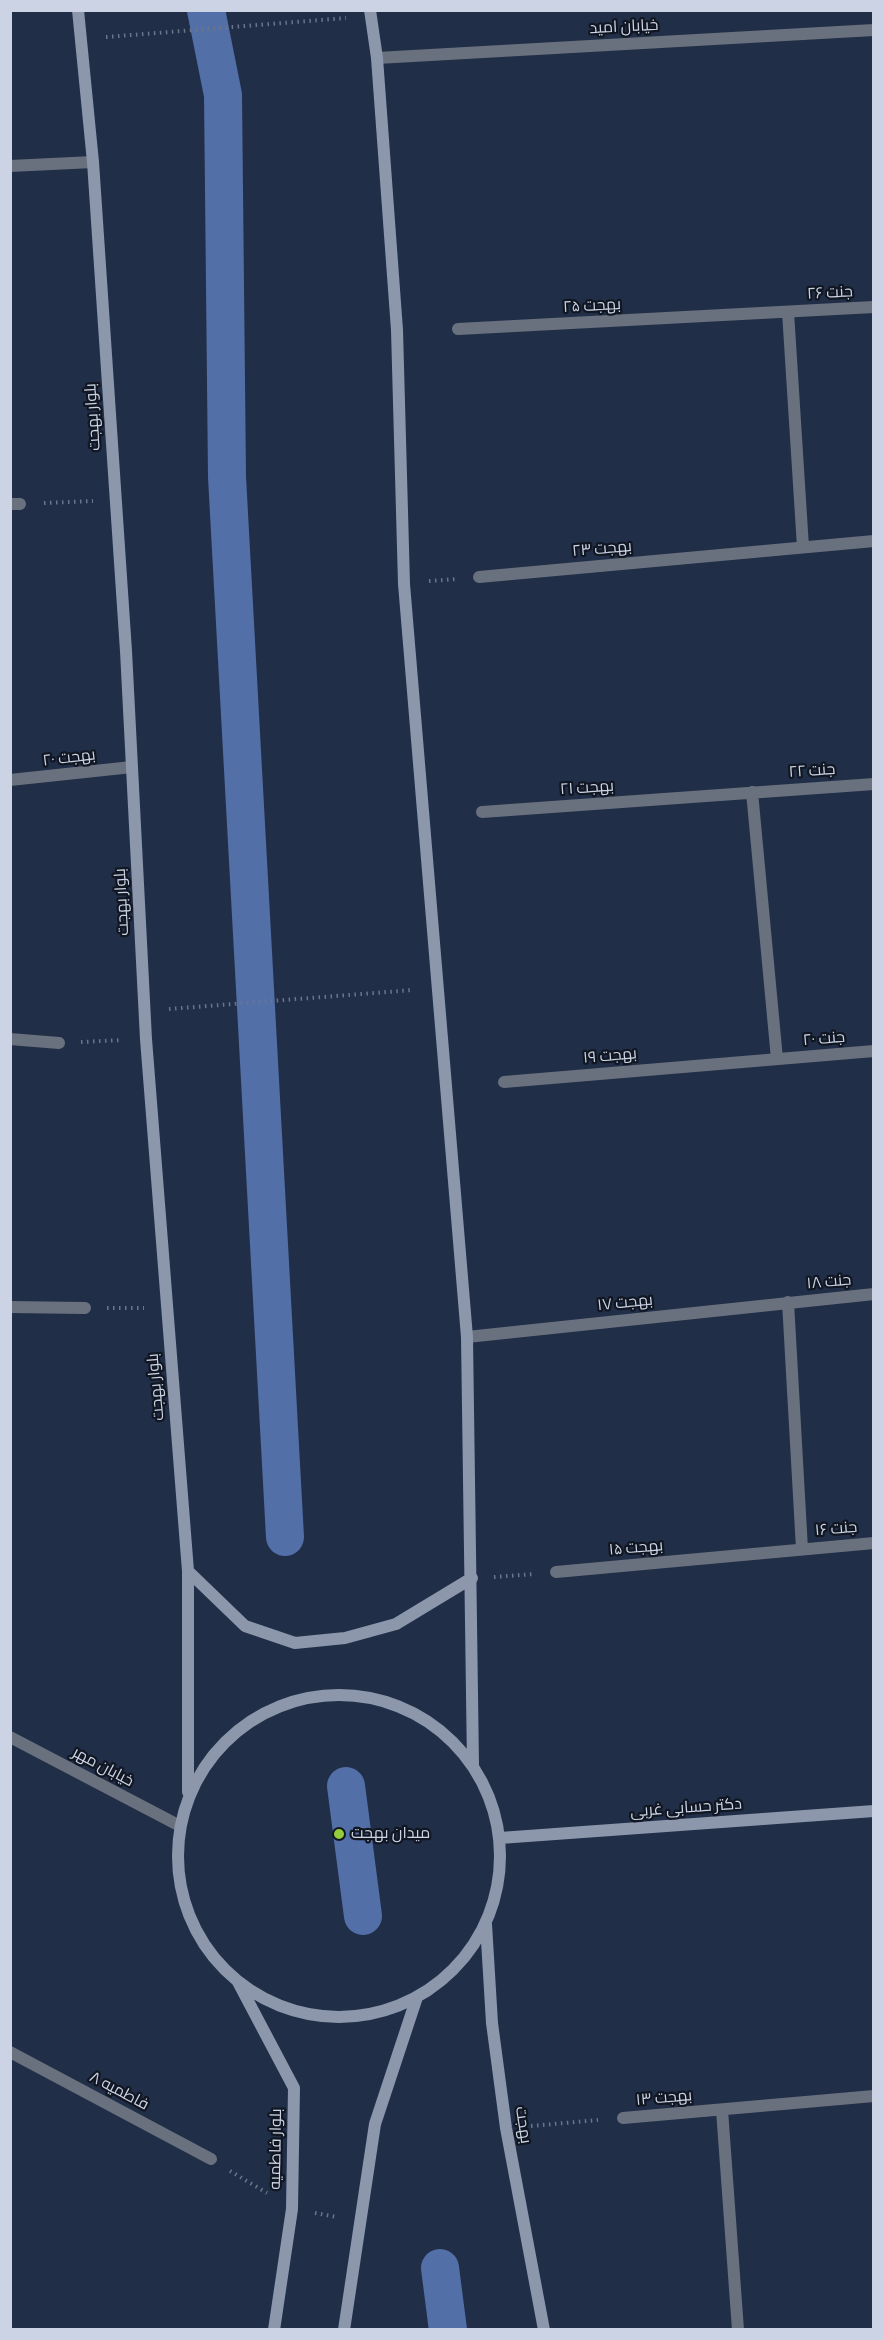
<!DOCTYPE html>
<html>
<head>
<meta charset="utf-8">
<style>
	body { margin:0 }
	#map { position:relative; width:884px; height:2340px; overflow:hidden; background:#212e47; font-family:Manrope,sans-serif }
	canvas { display:block }
	.frame { position:absolute; inset:0; border:12px solid #cbd3e4; pointer-events:none }
</style>
</head>
<body>
<div id="map">
<canvas width="884" height="2340"></canvas>
<div class="frame"></div>
</div>
<script>
const context = document.querySelector('canvas').getContext('2d');
context.lineJoin = 'round';
function trace(path, color, width, dash) { context.strokeStyle = color; context.lineWidth = width; context.lineCap = dash ? 'butt' : 'round'; context.setLineDash(dash || []); context.stroke(path); }
function label(font, color, halo, rows, align = 'center') {
  context.font = font + ' Manrope,Cairo,sans-serif'; context.lineWidth = 4.5; context.setLineDash([]); context.textBaseline = 'middle'; context.strokeStyle = halo; context.fillStyle = color; for (const [text, x, y, turn = 0] of rows) {
    context.save(); context.translate(x, y); context.rotate((+turn || 0) * Math.PI / 180); context.textAlign = isNaN(turn) ? turn : align; if (halo) context.strokeText(text, 0, 0); context.fillText(text, 0, 0); context.restore();
  }
}
trace(new Path2D(`
	M206,10L223,95L227,477L285,1537
	M346,1786L363,1916
	M440,2268L448,2330`), '#536fa8', 38);
trace(new Path2D(`
	M106,37L346,18
	M44,503L93,501
	M429,581L457,579
	M169,1009L413,990
	M81,1042L122,1040
	M107,1308H144
	M494,1577L534,1574
	M531,2126L598,2120
	M230,2171L267,2193
	M315,2213L337,2217`), '#6b768c', 4, [1.5, 4.5]);
trace(new Path2D(`
	M377,58L874,30
	M10,166L93,162
	M788,312L803,547
	M458,329L874,307
	M10,504H20
	M479,577L874,541
	M10,780L132,767
	M752,792L777,1059
	M482,812L874,784
	M10,1039L59,1043
	M504,1082L874,1051
	M788,1302L802,1549
	M10,1307L85,1308
	M467,1337L874,1294
	M556,1572L874,1543
	M10,1737L180,1826
	M10,2052L211,2159
	M722,2110L738,2330
	M623,2118L874,2096`), '#6a717e', 12);
trace(new Path2D(`
	M78,10L93,162L126,651L146,1039L188,1571V1792
	M370,10L377,58L397,330L404,584L467,1337L473,1765
	M188,1571L245,1626L295,1643L345,1638L396,1624L472,1578
	M178 1856a161 161 0 1 1 322 0a161 161 0 1 1-322 0Z
	M500,1838L874,1811
	M486,1924L492,2023L506,2128L544,2330
	M238,1982L294,2088L292,2209L274,2330
	M344,2330L375,2124L417,1997`), '#8c97ac', 12);
for (const [x, y, r, color] of [
	[339,1834,6,"#95cc3a"]
]) { const dot = new Path2D(); dot.arc(x, y, r, 0, 2 * Math.PI); context.fillStyle = color; context.fill(dot); trace(dot, '#111722', 2); }
label('16px', '#cbd3e4', '#111722', [
	["خیابان امید",624,27,-3],
	["جنت ۲۶",830,293,-3],
	["بهجت ۲۵",592,306,-3],
	["بلوار بهجت",93,417,-94],
	["بهجت ۲۳",602,549,-5],
	["بهجت ۲۰",69,758,-7],
	["جنت ۲۲",812,771,-4],
	["بهجت ۲۱",587,788,-4],
	["بلوار بهجت",122,902,-93],
	["جنت ۲۰",824,1039,-5],
	["بهجت ۱۹",610,1056,-5],
	["جنت ۱۸",829,1282,-5],
	["بهجت ۱۷",625,1303,-6],
	["بلوار بهجت",156,1387,-95],
	["جنت ۱۶",836,1529,-5],
	["بهجت ۱۵",636,1548,-5],
	["خیابان مهر",103,1767,28],
	["دکتر حسابی غربی",686,1808,-4],
	["فاطمیه ۸",119,2091,28],
	["بهجت ۱۳",664,2098,-5],
	["بهجت",523,2125,81],
	["بلوار فاطمیه",276,2149,-89]
]);
label('16px', '#cbd3e4', '#111722', [
	["میدان بهجت",351,1834]
], 'left');
</script>
</body>
</html>
